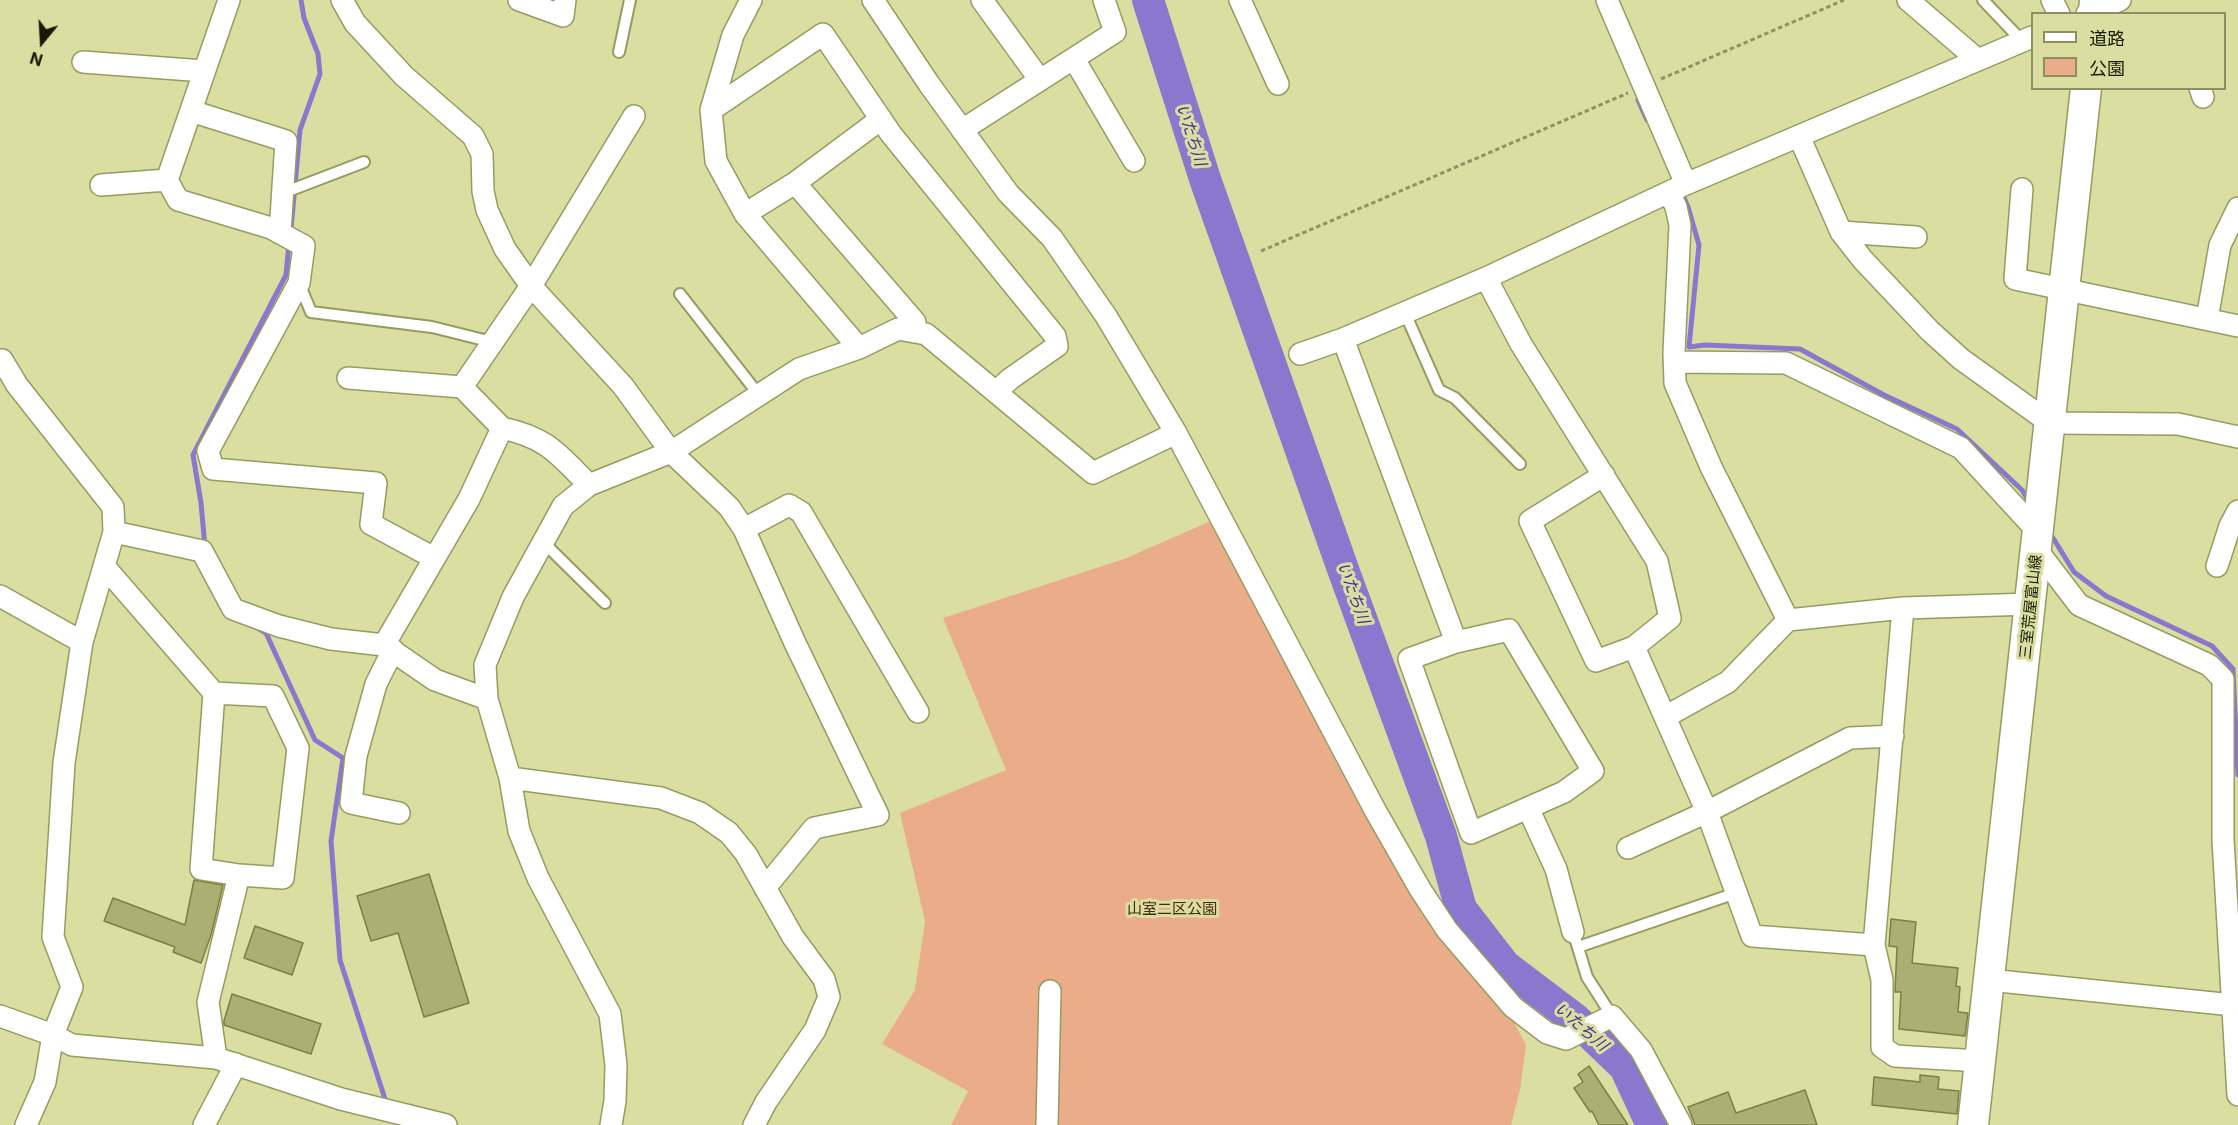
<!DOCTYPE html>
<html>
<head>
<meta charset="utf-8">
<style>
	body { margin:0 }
	#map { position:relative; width:2238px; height:1125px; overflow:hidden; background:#dadea0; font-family:Inter,"Noto Sans JP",sans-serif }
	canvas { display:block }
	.legend { position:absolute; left:2031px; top:12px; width:195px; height:78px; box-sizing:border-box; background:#dadea0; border:2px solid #8c8f61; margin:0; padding:8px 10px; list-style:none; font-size:18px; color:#181902 }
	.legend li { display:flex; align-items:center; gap:12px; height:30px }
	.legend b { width:30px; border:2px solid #8c8f61 }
	.north { position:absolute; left:12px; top:12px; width:60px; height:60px; -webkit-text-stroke:4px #dadea0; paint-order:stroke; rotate:198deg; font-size:16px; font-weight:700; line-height:24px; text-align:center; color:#181902 }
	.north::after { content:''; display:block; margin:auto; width:21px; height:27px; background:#181902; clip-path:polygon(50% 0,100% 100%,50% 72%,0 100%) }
</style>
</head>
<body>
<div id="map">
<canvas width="2238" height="1125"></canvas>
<ul class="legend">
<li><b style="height:8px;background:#fff"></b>道路</li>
<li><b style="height:16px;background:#ebad89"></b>公園</li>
</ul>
<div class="north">N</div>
</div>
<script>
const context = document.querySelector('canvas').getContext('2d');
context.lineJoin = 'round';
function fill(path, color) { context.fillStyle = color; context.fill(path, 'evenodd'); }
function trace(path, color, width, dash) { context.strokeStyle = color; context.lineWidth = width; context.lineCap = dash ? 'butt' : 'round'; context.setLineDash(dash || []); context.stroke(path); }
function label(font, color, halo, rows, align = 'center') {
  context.font = font + ' Inter,"Noto Sans JP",sans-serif'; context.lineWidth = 6; context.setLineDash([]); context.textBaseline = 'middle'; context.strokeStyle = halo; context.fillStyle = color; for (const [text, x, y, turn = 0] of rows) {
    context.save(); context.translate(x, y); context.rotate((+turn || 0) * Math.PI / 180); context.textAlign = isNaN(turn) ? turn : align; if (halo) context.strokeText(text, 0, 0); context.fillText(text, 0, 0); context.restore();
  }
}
fill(new Path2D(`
	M1211,521L1367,816L1511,1017L1526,1045L1520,1090L1511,1125H951L968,1091L882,1044L915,990L925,921L900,813L1006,770L943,618L1124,559Z`), '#ebad89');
trace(new Path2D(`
	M1638,100L1647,120
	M1681,191L1688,207L1699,245L1689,347L1705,345L1800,349L1884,395L1957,429L2022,490L2030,503
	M291,229L300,130L320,74L318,54L304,18L301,0
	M2050,533L2074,572L2106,596L2212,646L2233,669L2238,775
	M205,547L201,503L193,455L286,275L289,244
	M259,629L266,633L315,740L343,758L331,841L340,960L387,1105`), '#8978ce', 5);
trace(new Path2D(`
	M1148,0L1205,179L1344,572L1441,836L1461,909L1505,966L1575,1019L1625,1067L1652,1125`), '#8978ce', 32);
const building = new Path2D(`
	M429,874L469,1003L424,1017L398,933L371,941L357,896Z
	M194,880L223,885L211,935L201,963L173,952L175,947L104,921L113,898L185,925Z
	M1891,919L1916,922L1912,963L1958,968L1956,986L1960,987L1958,1012L1968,1013L1965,1036L1899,1029L1901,992H1895L1897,947L1889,946Z
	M255,926L303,943L292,975L244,958Z
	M232,994L321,1024L311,1054L224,1025V1021Z
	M1589,1066L1628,1125H1599L1592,1111L1590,1112L1574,1088L1583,1082L1578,1074Z
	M1920,1075L1939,1077L1938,1089L1959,1091L1957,1114L1872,1105L1874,1077L1920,1082Z
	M1805,1090L1817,1125H1695L1688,1107L1728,1092L1736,1113Z`);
fill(building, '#abaf73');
trace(building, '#7c7f44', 1.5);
const lane = new Path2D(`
	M1983,0L2022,41
	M619,52L630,0
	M283,193L364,162
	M299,283L311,312L432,327L492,342
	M680,294L759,395
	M1405,313L1439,390L1455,398L1520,464
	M543,542L605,603
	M1576,941L1587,977L1612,1016
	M1578,947L1736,893`);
const street = new Path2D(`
	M229,0L167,180L178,200L271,228L304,246L299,283L208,451L213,469L376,483L371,524L434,558
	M342,0L355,23L404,76L473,136L482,154L483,191L487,210L505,249L531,286L623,386L671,452L729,507L744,529L789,505L801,512L918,712
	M519,0L563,16L565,0
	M751,0L733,35L711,110L716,161L745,214L859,348
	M873,0L929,84L1008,193L1052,238L1106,316L1176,433L1375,810L1420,889L1447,930L1513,1007L1547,1033L1566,1039L1612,1016L1641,1050L1681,1125
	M982,0L1040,80
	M1240,0L1278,84
	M1607,0L1686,184
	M1908,0L1978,60
	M2052,0L2059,14
	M2087,14L2120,0
	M1074,59L1134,161
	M83,62L204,71
	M2200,88L2203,97
	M711,110L823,34L891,134L1055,336L1057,346L1010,379L996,392
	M191,111L286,141L280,233
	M962,130L1115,32L1104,0
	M1799,136L1841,232L1916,237
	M795,183L915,322L914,332
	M101,185L167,180
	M2022,189L2015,279L2238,326
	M1669,192L1676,207L1680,225L1674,352L1675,383L1711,467L1788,620
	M745,214L795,183L881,119
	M1841,232L1863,260L1930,331L1961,359L2050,423L2178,424L2238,437
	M1486,278L1521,344L1657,561L1670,618L1634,647L1707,812L1752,936L1874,945
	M2207,319L2220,245L2238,208
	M1343,339L1456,642
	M1300,354L1343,339L1486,278L1686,184L2032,37
	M2,360L17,385L113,507L114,532L82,642L64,763L53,937L72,987L53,1035L45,1082L26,1125
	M1674,362L1786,363L1961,448L2039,533
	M348,378L462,387
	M502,428L462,387L531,286L634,116
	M1604,475L1530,521L1596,661L1634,647
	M744,529L795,643L878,815L814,828L765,888
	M114,532L202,551L233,609L279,626L331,639L384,645L435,680L487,699
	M2037,550L2079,605L2209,665L2223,679V840L2238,1095
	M104,566L214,693L273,696L298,748L283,878L239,875L208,1002L216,1058
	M2217,566L2230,526L2238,511
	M0,596L82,642
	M1903,608L1874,945L1882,980V1047L1895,1056L1980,1061
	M1509,630L1593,771L1564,792L1471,833L1409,659L1456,642Z
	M384,645L469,499L502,428C548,438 558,454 589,485
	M393,650L376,684L356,756L351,803L399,813
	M214,693L201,869L239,875
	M1665,717L1728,682L1788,620L1903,608L2031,604
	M510,778L661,798L700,813L729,833L746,854L793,937L824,979L829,997L815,1030L766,1102L754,1125
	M1528,808L1556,869L1573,932
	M1628,848L1707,812L1850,738L1893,736
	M1989,980L2233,1005
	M0,1016L53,1035L72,1045L216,1058L341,1099L446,1125
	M204,1125L236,1064
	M611,1125L615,1101L616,1065L610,1014L538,878L519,831L510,778L487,699L485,665L513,597L563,506L589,485L671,452L799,369L859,348L898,329L926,334L1093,473L1176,433
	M1047,1125L1050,991`);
const secondary = new Path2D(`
	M2094,14L2095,0
	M1973,1125L2086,88`);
trace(lane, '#989b60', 14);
trace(street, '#989b60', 24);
trace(secondary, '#989b60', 33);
trace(new Path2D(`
	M1661,79L1844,0
	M1261,251L1628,93`), '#8f9263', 3, [4.5, 3]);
trace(lane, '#fff', 10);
trace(street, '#fff', 21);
trace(secondary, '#fff', 30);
label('15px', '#181902', '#dadea0', [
	["三室荒屋富山線",2031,607,-84]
]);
label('15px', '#49260f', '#dadea0', [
	["山室二区公園",1172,909]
]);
label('italic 16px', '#48298e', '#dadea0', [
	["いたち川",1191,135,72],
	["いたち川",1353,593,70],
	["いたち川",1581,1027,41]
]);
</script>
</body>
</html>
